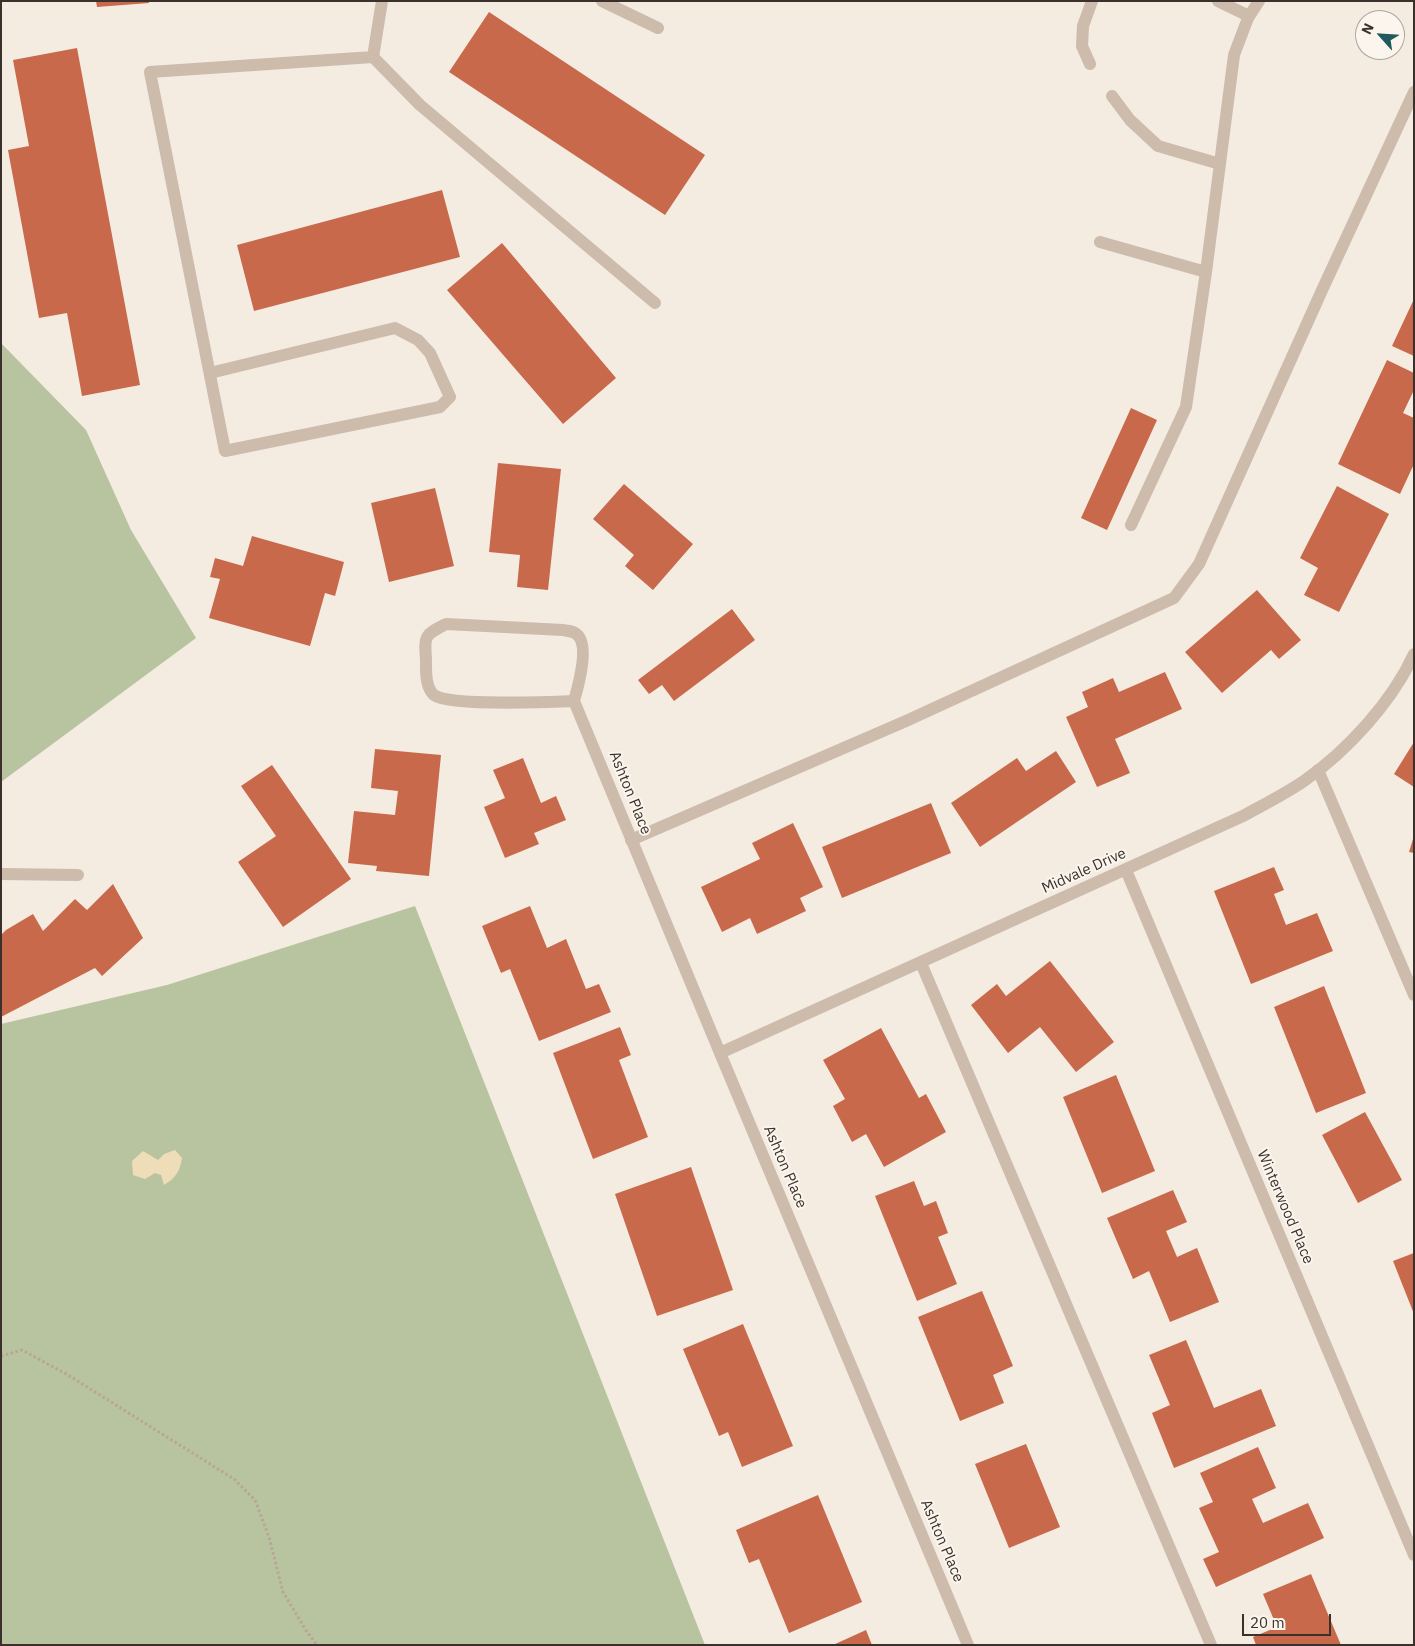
<!DOCTYPE html>
<html>
<head>
<meta charset="utf-8">
<style>
	body { margin:0 }
	#map { position:relative; width:1415px; height:1646px; overflow:hidden; background:#f4ebe1; font-family:"IBM Plex Sans",sans-serif }
	canvas { display:block }
	.frame { position:absolute; inset:0; border:2px solid #3b302b; pointer-events:none }
	.north { position:absolute; left:1355px; top:10px; width:50px; height:50px; box-sizing:border-box; background:#fbf5ee; border:1px solid #aea6a0; border-radius:50%; rotate:296deg; font-size:14px; font-weight:700; line-height:20px; text-align:center; color:#3b302b }
	.north::after { content:''; display:block; margin:auto; width:18px; height:22px; background:#1f5a5e; clip-path:polygon(50% 0,100% 100%,50% 72%,0 100%) }
	.scale { position:absolute; left:1242px; top:1614px; width:89px; height:22px; box-sizing:border-box; border:2px solid #3b302b; border-top:0; padding-left:6px; font-size:15px; line-height:18px; white-space:nowrap; color:#3b302b; -webkit-text-stroke:4px #fbf5ee; paint-order:stroke }
</style>
</head>
<body>
<div id="map">
<canvas width="1415" height="1646"></canvas>
<div class="frame"></div>
<div class="north">N</div>
<div class="scale">20 m</div>
</div>
<script>
const context = document.querySelector('canvas').getContext('2d');
context.lineJoin = 'round';
function fill(path, color) { context.fillStyle = color; context.fill(path, 'evenodd'); }
function trace(path, color, width, dash) { context.strokeStyle = color; context.lineWidth = width; context.lineCap = dash ? 'butt' : 'round'; context.setLineDash(dash || []); context.stroke(path); }
function label(font, color, halo, rows, align = 'center') {
  context.font = font + ' "IBM Plex Sans",sans-serif'; context.lineWidth = 4; context.setLineDash([]); context.textBaseline = 'middle'; context.strokeStyle = halo; context.fillStyle = color; for (const [text, x, y, turn = 0] of rows) {
    context.save(); context.translate(x, y); context.rotate((+turn || 0) * Math.PI / 180); context.textAlign = isNaN(turn) ? turn : align; if (halo) context.strokeText(text, 0, 0); context.fillText(text, 0, 0); context.restore();
  }
}
fill(new Path2D(`
	M1,343L86,430L131,530L196,638L1,782Z
	M415,906L705,1645H1V1024L167,985Z`), '#b8c4a0');
fill(new Path2D(`
	M175,1150L182,1158C180,1171 176,1178 164,1185L161,1175L155,1173L145,1179L133,1175L132,1161L143,1151L158,1160L164,1154Z`), '#efdcb8');
fill(new Path2D(`
	M96,1H149V3L97,7Z
	M489,12L705,155L665,215L449,72Z
	M77,48L140,385L82,396L67,313L39,318L8,150L29,146L13,60Z
	M442,190L460,257L254,311L237,245Z
	M502,243L616,378L563,424L447,290Z
	M1414,299V356L1392,346Z
	M1387,360L1414,373V390L1403,413L1414,418V464L1400,494L1338,464Z
	M1131,408L1157,420L1107,530L1081,518Z
	M498,463L561,469L548,590L517,587L520,555L489,552Z
	M624,484L693,544L653,590L625,566L634,555L593,519Z
	M1337,486L1389,514L1339,612L1304,595L1318,568L1300,558Z
	M435,488L454,566L389,582L371,503Z
	M252,536L344,562L335,596L325,593L310,646L209,618L220,579L210,577L215,558L243,566Z
	M1257,590L1301,640L1279,659L1271,650L1222,693L1185,652Z
	M732,609L755,640L674,701L662,685L649,694L638,680Z
	M1165,672L1182,709L1115,739L1130,773L1097,787L1066,717L1088,707L1082,692L1113,678L1119,692Z
	M1414,742V787L1394,774Z
	M375,749L441,755L429,876L376,871L377,866L348,863L354,811L395,815L398,791L371,788Z
	M1056,751L1076,782L980,847L951,803L1017,758L1026,771Z
	M523,758L541,803L556,796L566,820L534,833L539,844L505,858L484,807L505,798L493,770Z
	M272,765L351,879L283,927L238,862L276,836L241,786Z
	M931,803L951,853L842,898L822,847Z
	M793,823L823,887L800,898L806,911L757,934L750,918L722,932L701,887L760,859L752,843Z
	M1413,839H1414V853L1409,852Z
	M1274,867L1284,890L1274,894L1286,925L1317,913L1333,951L1251,984L1214,891Z
	M113,884L143,938L102,976L95,968L1,1017V935L6,930L33,914L43,931L75,899L87,910Z
	M530,906L547,948L566,939L586,989L599,984L611,1012L539,1041L510,969L501,973L482,926Z
	M1050,961L1114,1042L1076,1072L1040,1027L1008,1053L971,1005L997,984L1006,996Z
	M1324,986L1366,1093L1316,1113L1274,1007Z
	M620,1027L631,1055L619,1060L648,1137L593,1159L553,1053Z
	M881,1028L919,1098L926,1094L946,1132L884,1167L866,1134L852,1142L833,1106L845,1099L823,1060Z
	M1116,1075L1155,1171L1102,1193L1063,1097Z
	M1365,1112L1402,1180L1358,1203L1322,1135Z
	M691,1167L733,1290L657,1316L615,1194Z
	M914,1181L924,1206L936,1201L948,1233L938,1237L957,1284L917,1301L875,1196Z
	M1173,1190L1187,1222L1166,1231L1177,1257L1197,1248L1219,1302L1170,1322L1149,1271L1133,1279L1107,1218Z
	M1414,1253V1314L1393,1261Z
	M982,1291L1013,1366L993,1375L1004,1403L960,1421L918,1317Z
	M743,1324L793,1446L742,1467L728,1432L719,1436L683,1349Z
	M1186,1340L1214,1408L1261,1389L1276,1426L1174,1468L1152,1413L1170,1405L1149,1355Z
	M1026,1444L1060,1527L1009,1548L975,1464Z
	M1258,1447L1276,1488L1252,1499L1263,1523L1308,1503L1324,1538L1216,1587L1203,1559L1219,1552L1199,1508L1213,1502L1200,1473Z
	M818,1495L862,1602L789,1633L759,1559L749,1563L736,1530Z
	M1311,1574L1341,1645H1256L1253,1637L1277,1627L1263,1594Z
	M866,1630L872,1645H833Z`), '#c8694b');
trace(new Path2D(`
	M1,1356L22,1350L68,1375L234,1479L255,1500L269,1537L283,1592L307,1632L317,1645`), '#b9a596', 3, [2.5, 2.5]);
trace(new Path2D(`
	M602,1L658,28
	M1218,1L1249,16
	M373,57L420,105L655,303
	M1090,64L1082,46L1083,26L1092,1
	M1112,96L1130,120L1158,146L1220,164
	M1100,242L1206,272
	M210,373L395,328L418,340L430,353L450,397L440,407L225,451L150,72L373,57L382,1
	M1131,525L1186,407L1206,272L1234,55L1248,18L1259,1
	M1318,770L1414,995
	M631,840L906,721L1174,598L1199,564L1323,288L1414,92
	M1,874L78,875
	M921,963L1211,1645`), '#cdbbac', 12);
trace(new Path2D(`
	M574,701C551,702 448,706 434,695C425,687 426,670 426,659C424,635 425,635 446,624L563,630C567,631 572,631 575,633C591,642 578,687 574,701L720,1053L968,1645
	M1126,870L1414,1555
	M720,1053L1243,816C1263,805 1285,794 1304,781C1347,751 1392,702 1414,654`), '#cdbbac', 12);
label('15px', '#3b302b', '#fbf5ee', [
	["Ashton Place",630,793,68],
	["Midvale Drive",1084,871,-24],
	["Ashton Place",785,1167,67],
	["Winterwood Place",1285,1207,67],
	["Ashton Place",942,1541,67]
]);
</script>
</body>
</html>
